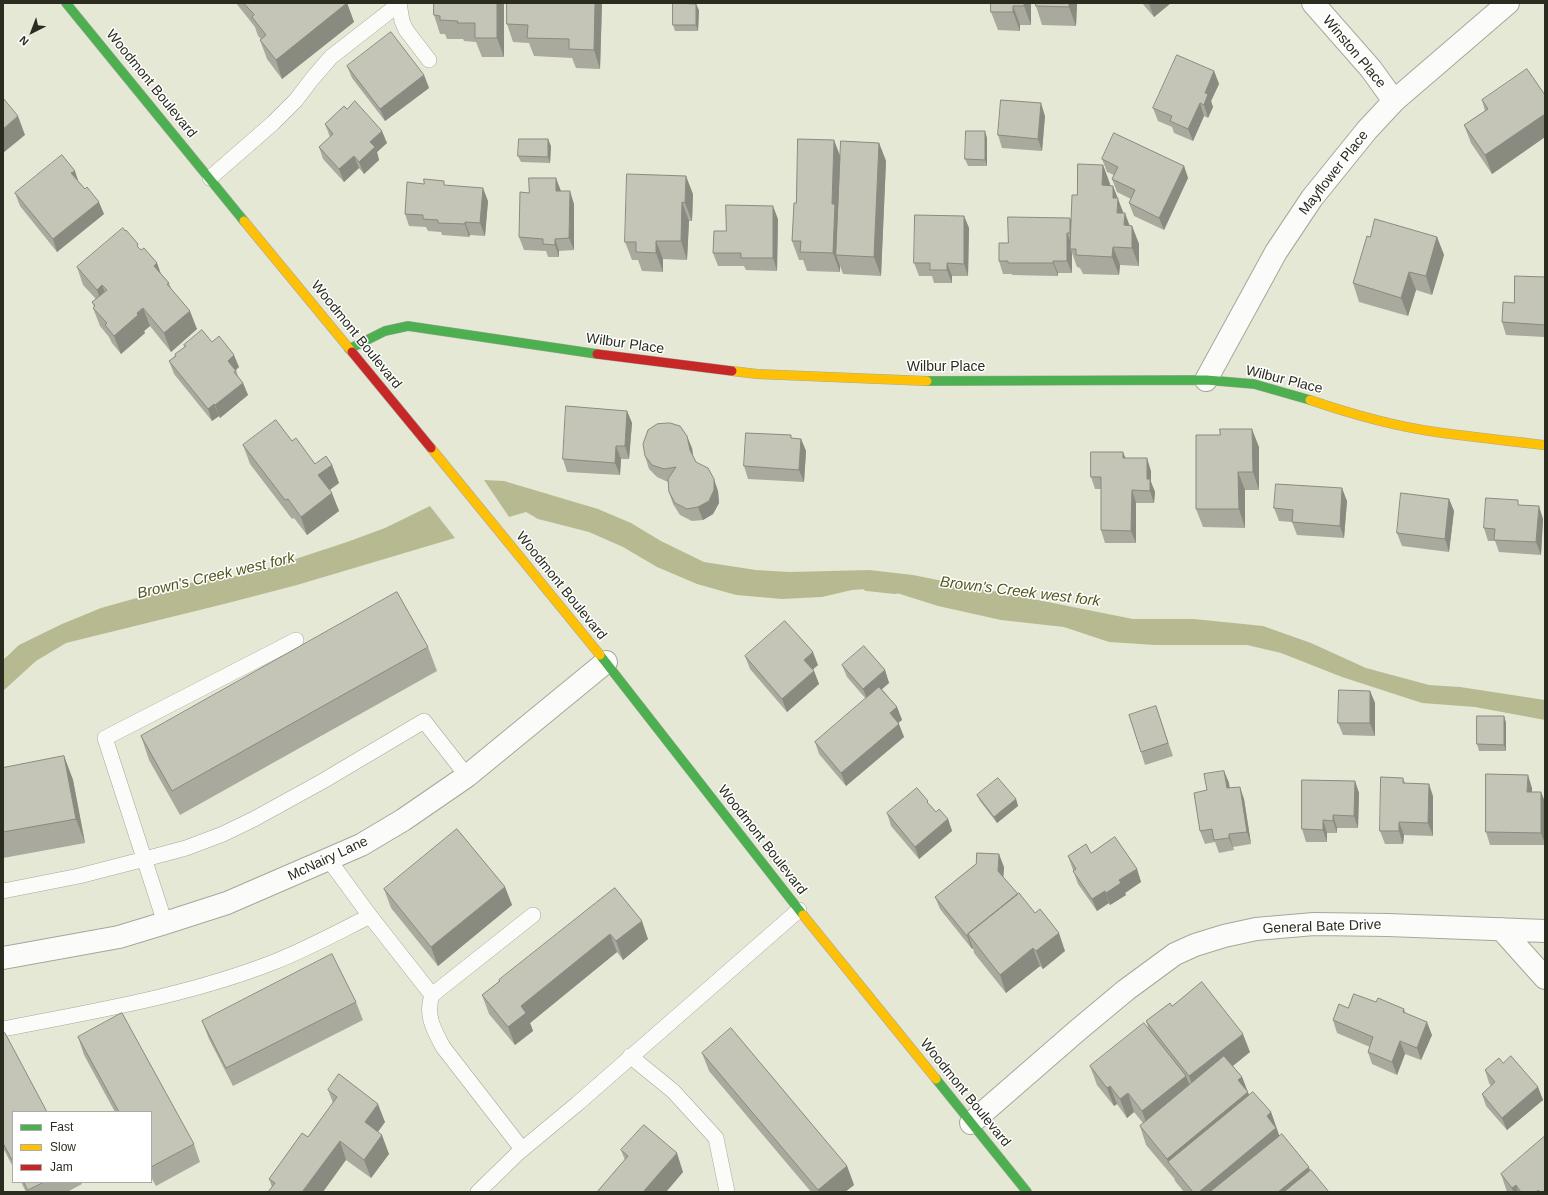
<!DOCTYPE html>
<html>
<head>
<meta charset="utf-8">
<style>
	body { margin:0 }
	#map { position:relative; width:1548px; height:1195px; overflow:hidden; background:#e6e8d6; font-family:Arial,sans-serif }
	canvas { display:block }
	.frame { position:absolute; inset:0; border:4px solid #2b2c20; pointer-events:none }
	.legend { position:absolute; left:12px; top:1111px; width:140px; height:72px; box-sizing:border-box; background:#fff; border:1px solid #aaaba6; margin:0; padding:5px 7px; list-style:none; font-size:12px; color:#2b2c20 }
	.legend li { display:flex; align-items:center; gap:8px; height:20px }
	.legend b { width:20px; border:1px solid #aaaba6 }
	.north { position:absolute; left:12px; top:12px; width:40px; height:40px; -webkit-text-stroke:3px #fff; paint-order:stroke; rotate:222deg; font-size:11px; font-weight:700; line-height:16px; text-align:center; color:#2b2c20 }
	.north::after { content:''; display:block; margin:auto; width:14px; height:18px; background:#2b2c20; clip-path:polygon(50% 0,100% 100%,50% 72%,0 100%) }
</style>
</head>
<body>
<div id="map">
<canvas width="1548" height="1195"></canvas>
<div class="frame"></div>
<ul class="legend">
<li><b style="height:5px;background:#4caf50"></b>Fast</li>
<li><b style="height:5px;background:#ffc107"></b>Slow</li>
<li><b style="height:5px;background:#c62828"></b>Jam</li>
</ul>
<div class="north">N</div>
</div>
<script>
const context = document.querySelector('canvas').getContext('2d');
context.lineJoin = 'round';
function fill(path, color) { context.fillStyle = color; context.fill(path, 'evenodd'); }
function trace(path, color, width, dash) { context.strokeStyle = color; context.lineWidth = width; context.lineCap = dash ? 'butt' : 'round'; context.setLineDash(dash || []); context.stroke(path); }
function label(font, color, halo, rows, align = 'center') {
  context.font = font + ' Arial,sans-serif'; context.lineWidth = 3; context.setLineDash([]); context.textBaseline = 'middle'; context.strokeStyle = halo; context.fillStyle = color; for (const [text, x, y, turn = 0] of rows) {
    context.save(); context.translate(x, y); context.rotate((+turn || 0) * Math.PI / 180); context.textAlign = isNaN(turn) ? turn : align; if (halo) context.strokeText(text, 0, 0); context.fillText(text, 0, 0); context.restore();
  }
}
fill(new Path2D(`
	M484,480L504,481L598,509L631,523L661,541L704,562L756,570L789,572L869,570L913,575L1133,619H1194L1263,626L1311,643L1366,668L1429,685L1460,687L1545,700V720L1475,707L1422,703L1342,677L1281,653L1247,645H1155L1109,642L1064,627L1001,620L938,606L881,588L852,590L822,597L782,599L736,595L697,584L657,567L623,547L589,532L538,519L526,512L509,517Z
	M430,506L455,538L297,585L228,603L66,643L36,661L3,691V660L19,645L62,624L101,608L194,582L250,574L347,542L385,528Z`), '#b7ba91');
trace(new Path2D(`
	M867,587L895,590`), '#b7ba91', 8);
const lane = new Path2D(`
	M399,3L402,21L406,30L429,60
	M210,178L273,123L296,100L312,79L331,57L399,4
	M329,860L370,916L432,995C425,1015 434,1030 443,1047L522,1149
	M3,891L79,876L145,859L186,848L223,834L254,819L323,781L424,721L467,776
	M165,923L105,738L296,640
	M432,995L533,915
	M3,1029C94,1011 187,996 274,962C307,949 338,932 370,916
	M630,1056L673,1091L716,1138L727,1192
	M478,1192L518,1153L577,1104L799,910`);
const street = new Path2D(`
	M1313,3L1371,69L1394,101
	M1206,380L1276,252L1312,198L1367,130L1394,101L1508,3
	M1501,929L1545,978
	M3,958L119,937L165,923L227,903L361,845L403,820L467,776L606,662
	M971,1123L1078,1030L1126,990L1175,954L1195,945L1224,936L1256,929L1314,924L1388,925L1545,931`);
const fast = new Path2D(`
	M66,3L244,221
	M349,349L385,331L408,326L597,354
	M927,381L1206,380L1254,384L1310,400
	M600,655L803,915
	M936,1079L1027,1192`);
const slow = new Path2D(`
	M244,221L352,352
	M732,371L757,374L927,381
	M1310,400C1351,414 1393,426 1436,432C1472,437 1509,441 1545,445
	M431,448L600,655
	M803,915L936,1079`);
const jam = new Path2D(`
	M352,352L431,448
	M597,354L732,371`);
trace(lane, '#a6a79a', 16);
trace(street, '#a6a79a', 24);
trace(fast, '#a6a79a', 10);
trace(slow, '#a6a79a', 10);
trace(jam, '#a6a79a', 10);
trace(lane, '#fbfcf9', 15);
trace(street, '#fbfcf9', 22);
trace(fast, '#4caf50', 9);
trace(slow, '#ffc107', 9);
trace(jam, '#c62828', 9);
fill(new Path2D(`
	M236,3H347L354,22L282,79L267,59L260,40L261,39L258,36L255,27Z
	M434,3H504V57H482L476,42L464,41L463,39H447L445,34H440L434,15Z
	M507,3H602L600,69L576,68L572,58L534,56L529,43L513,42L507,24Z
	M991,3H1082V4H1077L1076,26L1042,25L1036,6V3H1031V25H1020V31L998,30L991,12Z
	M1142,3H1171L1154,17Z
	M699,10L698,31H675L673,25Z
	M347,66L424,75L429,88L385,121L352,78Z
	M1214,71L1219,84L1211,101L1213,107L1208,118L1204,116L1193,141L1174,133L1172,127L1158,121L1153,108Z
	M1545,95V137L1492,174L1471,143L1464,125L1485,111L1482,100Z
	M347,109L387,143L377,152L379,160L364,174L359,168L344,182L323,159L319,147L330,137L325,124Z
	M1045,116L1042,151L1002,148L998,135Z
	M987,138V166H968L965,159Z
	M879,143L886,161L881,276L843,274L840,266V272L807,271L803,260H799L792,241L796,203L840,156Z
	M551,146L550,163L521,162L518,156Z
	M1102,159L1184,166L1188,178L1164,230L1134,216L1129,203L1131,199L1117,192L1112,179L1114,175L1107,172Z
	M1103,165L1110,184V185L1113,186L1123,213L1129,225L1132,226L1139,244V266L1120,265L1119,275L1083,274L1080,268L1077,267L1072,253V273H1058V276L1012,275V274H1003L999,261L1008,243L1071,221L1077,195Z
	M79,182L104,214L57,252L20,206L15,193Z
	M446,186L488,201L485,236L470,235L469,237L442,235L441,232L428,231L426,227L409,226L405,214Z
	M561,191L574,204V250L559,251V257H548L546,251L524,250L519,237L529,193Z
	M693,194L692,221H689L687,260L663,259V272L642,271L638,260H632L625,242Z
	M964,216L969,228L968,276H952V283H934L932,276H919L914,263Z
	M778,219L777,271L746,270L744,266H718L713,253L726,231Z
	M1370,237H1437L1444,255L1432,295L1416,290L1408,316L1359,302L1353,283Z
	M140,249L157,263L160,273L169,283L171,288L197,329L171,352L150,326L144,331L145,333L121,354L112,343L109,337L100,326L93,308L94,307L92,302L96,299L83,285L77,267Z
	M1545,277V337L1506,335L1502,322L1514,303Z
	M212,342L239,367L236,370L238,376L243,383L248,395L220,418L219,416L212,421L174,374L169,361L185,347L184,345Z
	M627,411L632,423L629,459H621L620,475L567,472L563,459Z
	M792,438L801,439L806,451L804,482L748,479L744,466Z
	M292,441L315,464L332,465L339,483L330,490L339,511L307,535L294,518L292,519L250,464L243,445Z
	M1259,447V490H1245V528L1203,527L1196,509Z
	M692,448L693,456L696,462L718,491L719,503L713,514L703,520L692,521L680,515L673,504L669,492L668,482L657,477L649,469L645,456Z
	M1125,458L1151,471V482L1155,492L1154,503H1136V543H1105L1101,530V489H1095L1091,477Z
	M1449,499L1454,511L1449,552L1402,546L1397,533Z
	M1347,501L1344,538L1297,535L1292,522L1279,521L1274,508Z
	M1520,505L1543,519L1541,555L1499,552L1495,541H1488L1484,528Z
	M428,647L437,671L180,815L149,760L141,736Z
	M745,656L818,665L813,669L814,671L819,684L787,712L750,669Z
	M842,665L885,670L889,683L882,689L897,707L902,720L898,723L904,737L846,786L819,754L815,742L866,699L847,677Z
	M1370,691L1375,703V736L1343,735L1338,723Z
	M1156,706L1173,756L1145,765L1141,752Z
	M1504,716L1506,723V751H1479L1477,744Z
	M64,756L73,780L85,843L3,858V768Z
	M1224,771L1229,783V788L1244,799L1251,844L1233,847L1234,850L1219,853L1215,842L1205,844L1200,831L1207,790Z
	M1403,778L1405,783L1433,796V836L1404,835L1403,844H1385L1380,831Z
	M1355,781L1359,793L1358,828H1337V833H1327V842H1306L1302,829Z
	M1532,788V792H1541L1545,802V845H1490L1486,832Z
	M977,795L1016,799L1018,806L997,823L980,801Z
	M930,805L936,812L948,819L952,831L919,859L891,826L887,813Z
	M1091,853L1137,869L1141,882L1125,893L1126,895L1110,905L1109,903L1097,911L1078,884L1068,856Z
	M976,864L1004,867L1003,877L1065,951L1043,969L1040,966L1006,993L974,953L973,948L972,949L940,909L935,897Z
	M505,887L512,905L438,966L391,908L384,889Z
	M615,888L648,939L623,960L617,952L530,1023L533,1031L515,1045L489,1014L482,995Z
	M356,1002L363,1020L233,1086L209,1039L202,1021Z
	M1376,1002L1404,1009L1406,1014L1432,1035L1421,1060L1405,1054L1397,1075L1372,1064L1368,1052L1370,1047L1337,1033L1333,1020L1348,1008Z
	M1172,1006L1250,1052L1233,1066L1242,1077L1249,1095L1271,1112L1279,1136L1329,1192H1184L1175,1181L1174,1178L1146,1145L1140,1126L1143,1123L1134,1112L1127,1118L1117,1104L1114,1106L1097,1085L1090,1066L1149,1030L1146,1021Z
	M3,1034L13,1112V1167L3,1148Z
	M78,1037L194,1144L200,1162L156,1186L151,1177V1112H115L84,1055Z
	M702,1053L847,1166L854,1185L845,1192H811L709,1071Z
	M1503,1063L1538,1087L1543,1100L1507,1130L1486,1106L1482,1094L1491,1086L1489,1083L1485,1070Z
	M328,1090L385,1122L378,1132L389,1154L371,1178L346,1160L272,1187L269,1179L308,1137L333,1103Z
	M621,1150L683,1172L666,1192H597L625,1160Z
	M1501,1174L1545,1192H1507Z
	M21,1182H81L82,1184L67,1192H26Z`), '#a9a99d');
fill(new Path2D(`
	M347,3L354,22L282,79L276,60Z
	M497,3H504V57L497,38Z
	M595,3H602L600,69L594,50Z
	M1024,3H1031V25L1024,6Z
	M1069,3H1076L1077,4L1076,26L1069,7Z
	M1151,3H1171L1154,17L1149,4Z
	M696,4L699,10L698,31L696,25Z
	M1013,6L1020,25V31L1013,12Z
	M1214,71L1219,84L1211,101L1213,107L1208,118L1204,105L1205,93Z
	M424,75L429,88L385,121L380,109Z
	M1041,103L1045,116L1042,151L1038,139Z
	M1200,103L1204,116L1193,141L1188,129Z
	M1545,114V137L1492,174L1485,155Z
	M18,116L25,135L3,153V129Z
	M382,131L387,143L377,152L379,160L364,174L359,162L370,142Z
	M985,131L987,138V166L985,160Z
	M548,139L551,146L550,163L548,157Z
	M834,140L841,158L836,255L840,266V272L833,253L832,204Z
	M879,143L886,161L881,276L874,257Z
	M354,156L359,168L344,182L339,169Z
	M1103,165L1110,184L1109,204L1102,185Z
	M1184,166L1188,178L1164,230L1159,218Z
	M75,171L79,183L71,173Z
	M686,176L693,194L692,221L685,203Z
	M556,178L561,191V204L556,191Z
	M1113,186L1125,217V213L1132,232L1124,231L1113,198Z
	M483,188L488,201L485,236L480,223Z
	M570,191L574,204V250L569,238Z
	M99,202L104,214L57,252L53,239Z
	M682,202L689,221L687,260L681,241Z
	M773,206L778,219L777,271L773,258Z
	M964,216L969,228L968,276L964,264Z
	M1070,218L1075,231V246L1070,233Z
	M465,222L470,235L469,237L465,224Z
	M1132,226L1139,244V266L1132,248Z
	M1067,233L1072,246L1070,249L1072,253V273L1067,261Z
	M1437,237L1444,255L1432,295L1426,276Z
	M555,239L559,251V257L555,245Z
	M656,241L663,259V272L656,253Z
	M1113,247L1120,265L1119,275L1112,257Z
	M1053,261L1058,273V276L1053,263Z
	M157,263L164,282L154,266Z
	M947,263L952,276V283L947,270Z
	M1409,272L1416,290L1408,316L1401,298Z
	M102,285L109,303L103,308L97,290Z
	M143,308L150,326L144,331L145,333L121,354L114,336Z
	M190,311L197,329L171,352L164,333Z
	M234,355L239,367L232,373L228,361Z
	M243,383L248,395L220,418L215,405Z
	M214,404L219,416L212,421L208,409Z
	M627,411L632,423L629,459L625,446Z
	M1252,429L1259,447V490L1253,472Z
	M687,436L692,448L694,462L690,450Z
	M801,439L806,451L804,482L799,470Z
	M616,446L621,459L620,475L615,463Z
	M1123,452L1128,464L1123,458Z
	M1147,458L1151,471V482L1155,492L1154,503L1150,491L1147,479Z
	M332,465L339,483L325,493L318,475Z
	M1238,472L1245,490V528L1239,509Z
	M714,479L718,491L719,503L713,514L703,520L698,507Z
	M1342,488L1347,501L1344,538L1340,526Z
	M1132,490L1136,503V543L1131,531Z
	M332,493L339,511L307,535L301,517Z
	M1449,499L1454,511L1449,552L1445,539Z
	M1539,506L1543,519L1541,555L1536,542Z
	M813,652L818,665L809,673L804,660Z
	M885,670L889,683L868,701L863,689Z
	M814,671L819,684L787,712L782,699Z
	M1370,691L1375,703V736L1370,723Z
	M897,707L902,720L894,726L890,713Z
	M1504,716L1506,723V751L1504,745Z
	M899,724L904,737L846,786L841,773Z
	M64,756L73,780L85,843L76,819Z
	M1224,771L1229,783L1232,801L1227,788Z
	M1528,775L1532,788V804L1527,792Z
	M1355,781L1359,793L1358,828L1354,816Z
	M1429,784L1433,796V836L1428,823Z
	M1240,787L1244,799L1251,844L1247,832Z
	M1541,792L1545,802V844L1541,833Z
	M1016,799L1018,806L997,823L994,817Z
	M1333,815L1337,828V833L1333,821Z
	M948,819L952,831L919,859L915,847Z
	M1323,820L1327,833V842L1323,830Z
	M1399,822L1404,835L1403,844L1399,831Z
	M1229,834L1233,847L1234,850L1229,838Z
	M999,854L1004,867L1003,883L998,871Z
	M1137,869L1141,882L1125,893L1126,895L1110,905L1106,893L1119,880Z
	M505,887L512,905L438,966L431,947Z
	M1105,891L1109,903L1097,911L1092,899Z
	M642,921L648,939L623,960L616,941Z
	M1059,933L1065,951L1043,969L1036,951Z
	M610,934L617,952L530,1023L533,1031L515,1045L508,1027L521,1006Z
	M968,935L973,948L972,949L967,936Z
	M1033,948L1040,966L1006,993L1000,975Z
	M1427,1022L1432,1035L1421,1060L1417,1048Z
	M1243,1034L1250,1052L1196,1095L1189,1076Z
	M1400,1041L1405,1054L1397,1075L1392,1062Z
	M1186,1076L1193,1094L1149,1130L1142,1111Z
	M1242,1077L1255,1110L1168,1162L1174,1178L1167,1159L1238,1080Z
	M1110,1086L1117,1104L1114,1106L1107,1088Z
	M1538,1087L1543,1100L1507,1130L1502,1118Z
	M1128,1093L1134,1112L1127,1118L1120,1099Z
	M378,1104L385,1122L371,1141L365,1122Z
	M1271,1112L1283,1146L1228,1192H1199L1267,1116Z
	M382,1135L389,1154L371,1178L364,1160Z
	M340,1141L346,1160L323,1192H302Z
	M677,1153L683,1172L666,1192H643Z
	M847,1166L854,1185L845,1192H819L818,1190Z
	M1309,1167L1315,1186L1308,1192H1278Z
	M1516,1185L1518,1192H1513L1512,1188Z`), '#898a80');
const building = new Path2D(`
	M244,3H347L276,60L260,40L266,35L252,17L254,15Z
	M434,3H497V38H475V23H457L458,21L440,20V16L434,15Z
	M507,3H595L594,50L569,49V39L527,38L528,25L507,24Z
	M673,3L696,4V25H673Z
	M991,3H1024V6H1013V12H991Z
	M1036,3H1069V7L1036,6Z
	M391,32L424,75L380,109L347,66Z
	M1177,55L1214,71L1205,93L1208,94L1204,105L1200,103L1188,129L1170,121L1172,116L1153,108Z
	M1527,69L1545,95V114L1485,155L1464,125L1488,109L1482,100Z
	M3,98L18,116L3,129Z
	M1001,100L1041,103L1038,139L998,135Z
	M355,101L382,131L370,142L375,147L359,162L354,156L339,169L319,147L333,134L325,124L344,106L347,109Z
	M966,131H985V160L965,159Z
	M1114,133L1184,166L1159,218L1129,203L1135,190L1112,179L1118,167L1102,159Z
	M519,139H548V157L518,156Z
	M798,139L834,140L832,204H835L833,253L800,252L801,241H792L794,203H796Z
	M841,141L879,143L874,257L836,255Z
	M62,155L75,171L71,173L85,189L87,187L99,202L53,239L15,193Z
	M1078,164L1103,165L1102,185L1113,186V198H1118L1117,213H1125L1124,225L1132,226V248L1113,247L1112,257L1076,255V249H1070L1072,195H1077Z
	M627,174L686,176L685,203L682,202L681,241H656V253L636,252V242H625Z
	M529,178H556V191H570L569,238L555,239V245L543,244V239L519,237L520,192L529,193Z
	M424,179L444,181V185L483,188L480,223L465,222V224L438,223V220L423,219V215L405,214L407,182L424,184Z
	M726,205L773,206V258H741V253H713L714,231H726Z
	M915,215L964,216V264L947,263V270H930V263H914Z
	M1008,217L1070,218V233H1067V261H1053V263H1008V261H999V243H1008Z
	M1375,219L1437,237L1426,276L1409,272L1401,298L1353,283L1367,236L1370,237Z
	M123,228L125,231L126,230L138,244L137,246L141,250L144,248L157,263L154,266L169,283L167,284L190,311L164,333L143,308L137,313L138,315L114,336L105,325L107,323L93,308L95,306L92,302L107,290L102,285L97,290L77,267Z
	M1515,276L1545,277V325L1502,322L1503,302L1514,303Z
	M202,330L212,342L219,336L234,355L228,361L236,371L234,372L243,383L215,405L214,404L208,409L169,361L176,356L175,354L186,346L184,345Z
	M566,406L627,411L625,446H616L615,463L563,459Z
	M276,420L292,441L296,438L315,464L326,456L332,465L318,475L332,493L301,517L288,499L285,500L243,445Z
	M670,423L680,426L687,436L690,450L696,462L708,468L714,479V490L709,501L698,507L687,509L675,503L669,492L668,479L676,467L664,469L652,465L645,456L643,444L648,430L657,424Z
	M1220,429H1252L1253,472H1238L1239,509H1196V435H1220Z
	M746,433L791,435V438L801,439L799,470L744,466Z
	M1091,452H1123V458H1147V479H1150V491L1132,490L1131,531L1101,530V477H1091Z
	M1276,484L1342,488L1340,526L1292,522L1293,510L1274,508Z
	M1401,493L1449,499L1445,539L1397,533Z
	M1486,498L1518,500V505L1539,506L1536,542L1494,540L1495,529L1484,528Z
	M397,592L428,647L172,791L141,736Z
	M785,621L813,652L804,660L814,671L782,699L745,656Z
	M864,646L885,670L863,689L842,665Z
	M879,687L897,707L890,713L899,724L841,773L815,742Z
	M1339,690L1370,691V723H1338Z
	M1156,706L1168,743L1141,752L1129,715Z
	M1477,716H1504V745L1477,744Z
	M64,756L76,819L3,832V768Z
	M1224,771L1227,788L1240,787L1247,832L1229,834V838L1214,840L1212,829L1200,831L1194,793L1207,790L1204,774Z
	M1486,774L1528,775L1527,792H1541V833L1486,832Z
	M1381,777L1403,778V783L1429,784L1428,823L1399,822V831H1380Z
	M998,778L1016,799L994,817L977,795Z
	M1302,780L1355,781L1354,816L1333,815V821L1323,820V830L1302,829Z
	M917,788L928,801L927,802L936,812L939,809L948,819L915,847L887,813Z
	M457,829L505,887L431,947L384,889Z
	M1115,837L1137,869L1119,880L1121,883L1106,893L1105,891L1092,899L1073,871L1076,869L1068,856L1086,844L1091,853Z
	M977,853L999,854L998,871L1018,894L968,934V935L967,936L935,897L976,864Z
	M615,888L642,921L616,941L610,934L521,1006L526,1013L508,1027L482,995L500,981L499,980Z
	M1019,893L1035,913L1040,909L1059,933L1036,951L1033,948L1000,975L968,934Z
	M332,954L356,1002L226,1068L202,1021Z
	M1202,982L1243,1034L1189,1076L1146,1021L1170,1003L1172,1006Z
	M1354,994L1376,1002L1378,998L1404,1009L1403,1012L1427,1022L1417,1048L1400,1041L1392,1062L1368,1052L1373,1037L1333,1020L1339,1004L1348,1008Z
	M122,1013L194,1144L151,1167V1112H119L78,1037Z
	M1144,1023L1186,1076L1142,1111L1128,1093L1120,1099L1110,1086L1107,1088L1090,1066Z
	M731,1028L847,1166L818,1190L702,1053Z
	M5,1033L47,1112H13V1162L3,1143V1034Z
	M1224,1056L1242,1077L1238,1080L1248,1092L1167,1159L1140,1126Z
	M1511,1056L1538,1087L1502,1118L1482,1094L1495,1082L1485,1070L1499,1058L1503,1063Z
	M339,1074L378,1104L365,1122L382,1135L364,1160L340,1141L302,1192H268L275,1183L269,1179L302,1133L308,1137L337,1097L328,1090Z
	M1253,1092L1271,1112L1267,1116L1276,1128L1199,1192H1193L1168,1162Z
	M644,1125L677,1153L643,1192H597L628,1156L621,1150Z
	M1282,1134L1309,1167L1278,1192H1210Z
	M1545,1136V1192H1540L1538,1190L1536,1192H1521L1516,1185L1512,1188L1501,1174Z
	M1311,1170L1329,1192H1284Z
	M24,1182H44L28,1190Z`);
fill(building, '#c4c5b7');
trace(building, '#898a80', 1);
label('14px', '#2b2c20', '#fff', [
	["Winston Place",1354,52,50],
	["Woodmont Boulevard",151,84,51],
	["Mayflower Place",1334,173,-52],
	["Woodmont Boulevard",356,335,51],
	["Wilbur Place",625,344,8],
	["Wilbur Place",946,367],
	["Wilbur Place",1284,380,14],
	["Woodmont Boulevard",561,586,51],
	["Woodmont Boulevard",762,840,52],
	["McNairy Lane",328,859,-25],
	["General Bate Drive",1322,927,-2],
	["Woodmont Boulevard",965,1093,51]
]);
label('italic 15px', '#53551b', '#fff', [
	["Brown's Creek west fork",216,576,-13],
	["Brown's Creek west fork",1020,592,7]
]);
</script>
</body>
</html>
